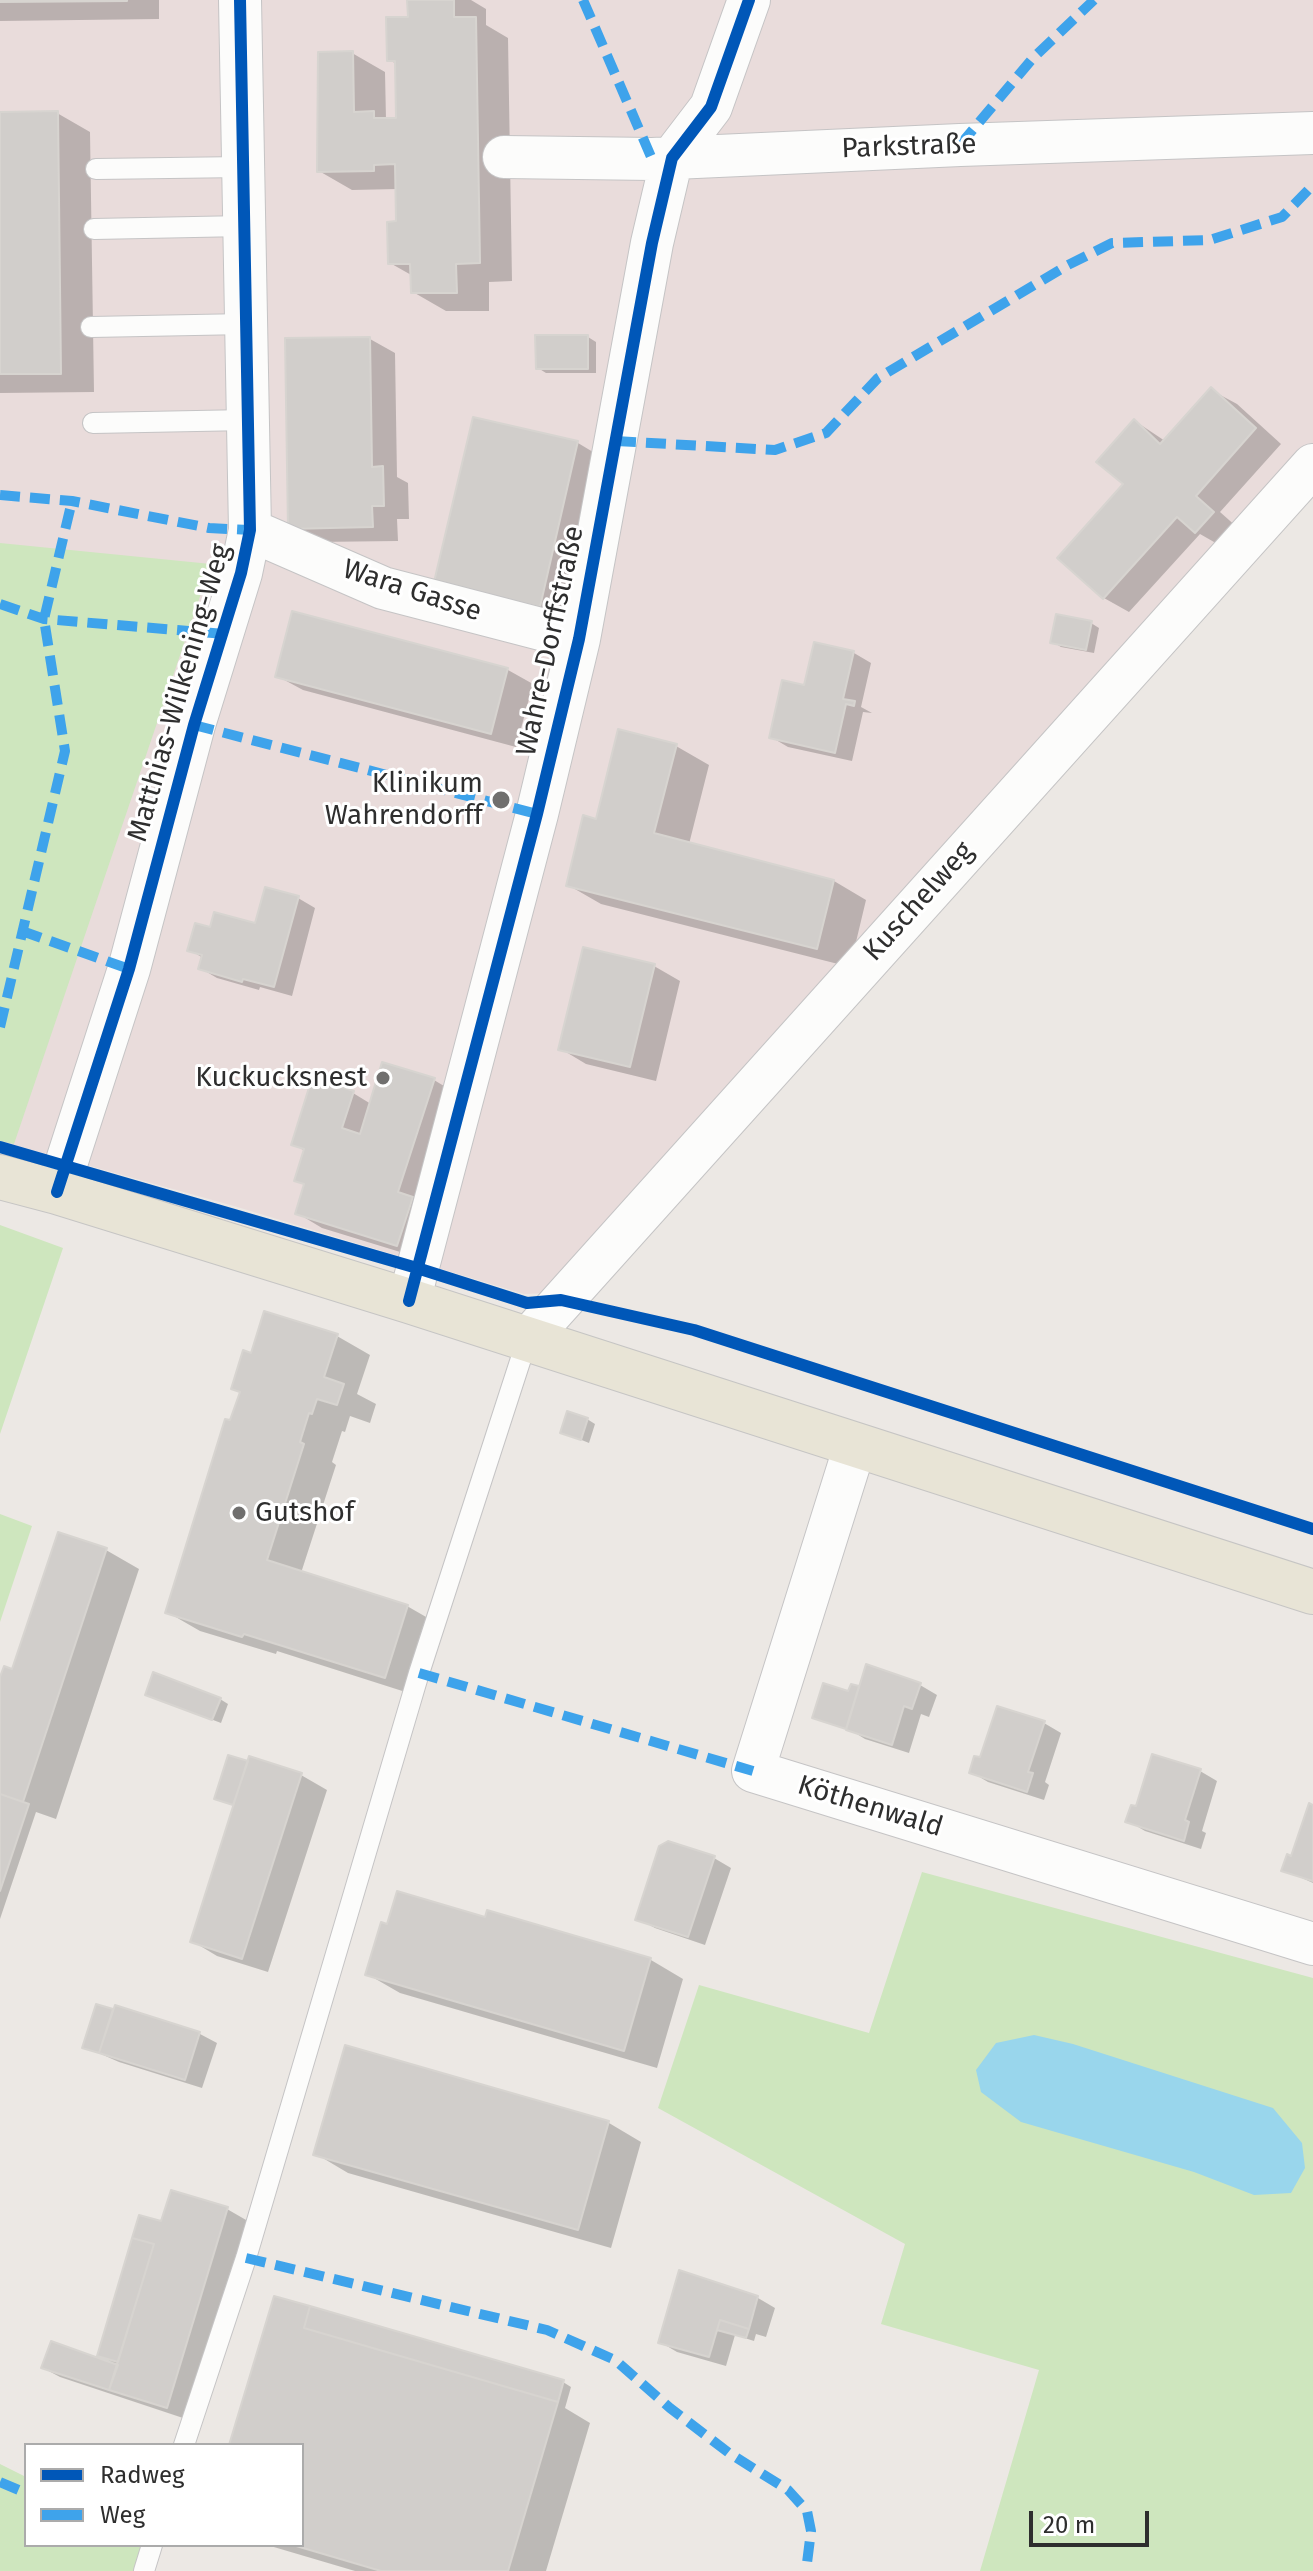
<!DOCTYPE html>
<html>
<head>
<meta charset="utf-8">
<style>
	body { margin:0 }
	#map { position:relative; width:1313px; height:2571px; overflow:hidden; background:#ece8e4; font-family:"Fira Sans",sans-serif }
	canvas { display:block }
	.legend { position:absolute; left:24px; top:2443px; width:280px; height:104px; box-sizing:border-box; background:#fff; border:2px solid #ababab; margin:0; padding:10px 14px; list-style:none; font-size:24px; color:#2e2e2e }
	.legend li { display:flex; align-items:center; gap:16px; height:40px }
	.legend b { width:40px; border:2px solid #ababab }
	.scale { position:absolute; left:1029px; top:2511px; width:120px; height:36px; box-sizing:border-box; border:4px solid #2e2e2e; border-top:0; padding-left:10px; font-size:24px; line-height:28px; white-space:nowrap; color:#2e2e2e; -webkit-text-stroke:6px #fff; paint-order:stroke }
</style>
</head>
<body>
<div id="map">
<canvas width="1313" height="2571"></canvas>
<ul class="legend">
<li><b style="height:10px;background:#0057b8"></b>Radweg</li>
<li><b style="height:10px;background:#3ea3eb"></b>Weg</li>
</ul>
<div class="scale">20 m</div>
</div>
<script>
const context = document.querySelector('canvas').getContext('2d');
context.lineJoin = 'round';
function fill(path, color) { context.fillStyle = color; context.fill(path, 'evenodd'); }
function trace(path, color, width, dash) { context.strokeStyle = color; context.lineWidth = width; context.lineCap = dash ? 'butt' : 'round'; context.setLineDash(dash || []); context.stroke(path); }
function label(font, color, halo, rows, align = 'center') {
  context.font = font + ' "Fira Sans",sans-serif'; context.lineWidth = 6; context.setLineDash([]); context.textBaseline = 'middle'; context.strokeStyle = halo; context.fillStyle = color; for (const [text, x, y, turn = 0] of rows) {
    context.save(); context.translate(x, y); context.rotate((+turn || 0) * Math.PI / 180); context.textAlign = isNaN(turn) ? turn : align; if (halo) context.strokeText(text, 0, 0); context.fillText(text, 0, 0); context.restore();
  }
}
fill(new Path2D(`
	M0,0H1313V458L551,1293L524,1294L234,1206L0,1141Z`), '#e9dcdb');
fill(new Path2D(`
	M0,543L211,564L14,1144L0,1141Z
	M0,1225L63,1248L0,1434Z
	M0,1514L32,1526L0,1622Z
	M922,1872L1313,1978V2571H980L1039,2370L881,2324L905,2244L658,2108L699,1985L869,2033Z
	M0,2464L26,2477V2545H152L145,2571H0Z`), '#cee6be');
fill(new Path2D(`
	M1034,2035L1073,2044L1273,2108L1302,2143L1305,2168L1291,2193L1254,2195L1194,2172L1021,2122L981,2092L976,2070L996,2043Z`), '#99d6ec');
fill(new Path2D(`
	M0,0H159V19L0,21Z
	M409,0H471L486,9V25L508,38L512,281L489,282V311H446L413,292V276L390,263L398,223V189L352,190L319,171L352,53L385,72L386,120H398L397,64L389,60L410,19Z
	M57,113L90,132L94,392L0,393V114Z
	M588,337L596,342V373H546L538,368Z
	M370,339L395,353L397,477L408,483L409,519H397L398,541L315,542L290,527Z
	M1211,390L1237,404L1281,444L1220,512L1238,528L1221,546L1200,534L1129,612L1104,598L1126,484L1135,421L1165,441Z
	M474,419L578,443L603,458L566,620L462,595Z
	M294,613L508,670L533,684L516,747L303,690L277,676Z
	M1091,623L1099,628L1094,653L1061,647L1053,642Z
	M816,644L854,653L871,663L861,707L872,713L863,712L852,761L788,747L771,737L805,688Z
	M676,746L709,765L689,844L834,881L866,900L850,967L601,904L568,885L597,821Z
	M298,898L315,908L292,996L260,987L259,990L217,978L200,968L203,958L190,950L211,929L256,925Z
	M654,966L680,981L656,1081L586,1064L561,1049Z
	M434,1080L459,1095L423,1259L322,1228L297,1213L306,1185L296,1180L305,1151L293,1144L353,1093L371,1104Z
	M337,1336L370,1355L357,1394L376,1404L370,1423L350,1416L345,1432L342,1431L332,1462L336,1465L301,1573L407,1606L440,1625L418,1696L277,1651L276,1654L200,1631L167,1612L232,1423L252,1355Z
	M587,1419L595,1424L589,1443L562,1432Z
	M60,1535L106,1550L139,1569L56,1819L36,1812L0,1919V1684L14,1671Z
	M920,1685L937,1695L929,1717L921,1714L909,1753L865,1739L852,1731L814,1717L850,1693L852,1686L861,1689Z
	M155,1698L220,1699L228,1704L221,1723Z
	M998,1708L1044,1723L1061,1733L1045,1782L1049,1785L1044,1800L988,1782L971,1772L981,1760Z
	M229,1757L301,1775L327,1790L268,1972L217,1956L192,1941L235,1806L216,1798Z
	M1200,1771L1217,1781L1202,1831L1206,1833L1201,1849L1145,1831L1128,1821L1137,1809Z
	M1313,1807V1883L1284,1870L1293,1858Z
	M714,1858L731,1868L705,1945L655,1928L638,1919Z
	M488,1912L651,1960L683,1979L657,2068L400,1993L367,1974L486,1919Z
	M97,2006L114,2012L116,2007L200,2034L217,2043L202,2088L119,2062L85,2047Z
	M346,2048L609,2123L641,2142L611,2248L348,2173L316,2154Z
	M227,2209L253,2224L192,2421L60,2377L43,2368L110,2364L111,2362L99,2355L163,2224Z
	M681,2272L758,2298L775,2308L766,2337L756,2334L754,2341L735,2335L726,2366L677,2352L660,2342Z
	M563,2382L571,2387L565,2408L590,2423L546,2571H355L267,2545H302V2445H231Z`), '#0003');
const building = new Path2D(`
	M0,0H127V1L0,2Z
	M407,0H454V17H476L480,263L456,264L457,293H411L410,264H388L387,222L396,221L395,164L374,165V171L317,172L318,52L353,51L354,112L374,111V118H396L395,61H387L386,17H408Z
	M58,111L61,374H0V112Z
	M535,335H588V369H536Z
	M370,337L372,467L383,466L384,506H372L373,527L288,529L285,338Z
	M1211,387L1256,428L1196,496L1214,512L1195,533L1177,517L1103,599L1057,558L1123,484L1096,462L1134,419L1160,444Z
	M473,417L578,441L540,607L434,582Z
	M292,611L508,668L491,734L275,677Z
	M1056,614L1092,621L1086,650L1050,643Z
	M814,642L854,651L843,699L855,701L854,706L846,704L835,753L769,738L782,680L804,685Z
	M618,729L677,744L654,833L834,880L817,949L566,886L583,815L596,819Z
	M265,887L299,896L274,987L243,979L242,982L198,969L202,955L187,951L195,923L210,927L214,912L255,923Z
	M583,947L655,964L630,1067L558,1050Z
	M382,1062L435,1078L398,1192L413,1197L397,1246L295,1214L304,1184L294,1181L304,1149L291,1145L312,1078L354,1091L342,1128L360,1134Z
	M264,1311L338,1334L324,1377L344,1384L337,1405L317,1399L312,1414L309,1413L300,1442L304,1444L267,1560L408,1605L385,1678L244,1634L242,1637L165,1613L225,1419L230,1420L240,1392L231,1389L243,1350L251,1353Z
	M567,1411L588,1418L581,1440L560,1433Z
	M58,1532L107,1548L23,1802L0,1794V1677L4,1666L12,1669Z
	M866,1664L921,1683L912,1709L904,1706L892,1745L846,1730Z
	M153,1672L221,1698L212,1720L145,1695Z
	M823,1683L848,1691L851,1684L859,1686L846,1729L812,1718Z
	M997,1706L1045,1721L1028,1772L1033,1773L1027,1792L969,1773L974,1756L980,1757Z
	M1152,1754L1201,1769L1185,1820L1189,1822L1184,1841L1125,1822L1131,1805L1136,1806Z
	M228,1755L248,1761L233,1805L214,1799Z
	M249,1756L302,1773L242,1959L190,1942Z
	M0,1794L29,1804L0,1891Z
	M1309,1803L1313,1805V1881L1281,1871L1287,1854L1291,1856Z
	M668,1841L715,1856L688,1937L635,1920L659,1846Z
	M397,1891L485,1917L487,1910L651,1958L624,2051L365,1975L381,1922L387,1924Z
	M96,2004L113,2009L99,2053L82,2048Z
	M115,2005L200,2032L185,2080L99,2053Z
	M345,2045L609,2121L578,2230L313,2155Z
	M171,2190L228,2207L167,2408L109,2390L154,2244L132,2238L139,2215L161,2221Z
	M132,2238L154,2244L118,2362L97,2356Z
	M679,2270L758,2296L749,2329L720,2320L709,2357L658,2343Z
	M274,2296L310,2306L304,2328L558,2402L508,2571H381L293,2545H302V2445H229Z
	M310,2306L564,2380L558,2402L304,2328Z
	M720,2320L749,2329L746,2338L717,2330Z
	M51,2341L118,2365L109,2390L41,2368Z`);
fill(building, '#d1cecb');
trace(building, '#d7d4d0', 2);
const lane = new Path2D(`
	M96,169L243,167
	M94,229L244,226
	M91,327L246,324
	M93,423L248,420
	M184,2445L246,2258L419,1673L527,1340
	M144,2571L152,2545`);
const street = new Path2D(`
	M504,157L652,159L960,145L1313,133
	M250,530L383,588L579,639
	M57,1192L129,969L194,725L241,573L250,530L240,0
	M409,1301L537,814L579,639L652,243L672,158L711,107L749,0
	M527,1340L1313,465
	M855,1446L753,1771L1313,1944`);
const primary = new Path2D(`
	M0,1177L57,1192L409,1301L1313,1592`);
trace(lane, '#c5c4c5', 22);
trace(street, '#c5c4c5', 44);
trace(primary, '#c6c5c4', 46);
trace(lane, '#fcfcfb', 20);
trace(street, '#fcfcfb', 42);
trace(primary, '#e8e4d6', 44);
trace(new Path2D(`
	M583,0L652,159
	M960,145L1033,58L1094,0
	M616,441L775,450L826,433L878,378L1068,265L1112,243L1210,240L1282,217L1313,185
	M0,495L72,501L209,528L250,530
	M0,604L44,619L224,634
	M194,725L537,814
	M22,931L129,969
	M0,1027L65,751L44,619L72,501
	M419,1673L753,1771
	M246,2258L547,2330L615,2360L670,2408L729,2453L788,2490L807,2511L811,2531L806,2571
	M0,2482L26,2493`), '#3ea3eb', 10, [20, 10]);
trace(new Path2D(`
	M0,1147L417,1268L527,1303L561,1300L694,1330L1313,1529
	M57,1192L129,969L194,725L241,573L250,530L240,0
	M409,1301L537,814L579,639L652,243L672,158L711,107L749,0`), '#0057b8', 12);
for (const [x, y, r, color] of [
	[501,800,10,"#706f6e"],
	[383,1078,8,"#706f6e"],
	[239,1513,8,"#706f6e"]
]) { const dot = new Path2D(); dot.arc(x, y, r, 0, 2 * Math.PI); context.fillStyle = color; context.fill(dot); trace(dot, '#fff', 3); }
label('28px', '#2e2e2e', '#fff', [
	["Parkstraße",909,147,-2],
	["Wara Gasse",412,591,18],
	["Wahre-Dorffstraße",551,641,-78],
	["Matthias-Wilkening-Weg",180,693,-74],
	["Kuschelweg",919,902,-48],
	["Köthenwald",870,1807,17]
]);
label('28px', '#2e2e2e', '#fff', [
	["Klinikum",483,784],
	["Wahrendorff",483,816],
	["Kuckucksnest",367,1078],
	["Gutshof",255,1513,"left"]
], 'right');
</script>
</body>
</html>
